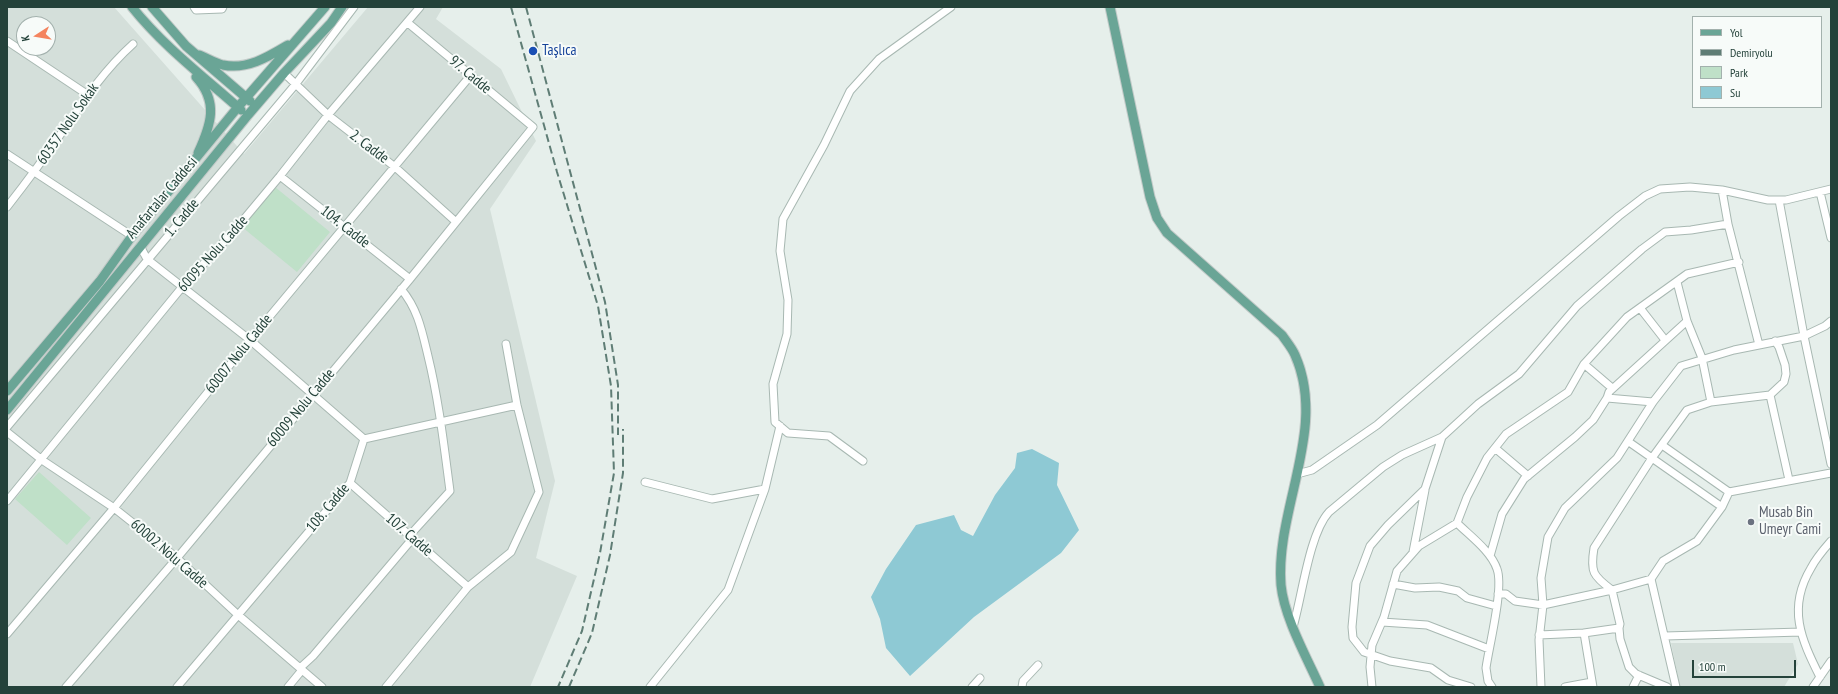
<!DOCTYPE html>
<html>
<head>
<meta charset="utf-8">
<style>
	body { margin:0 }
	#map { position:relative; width:1838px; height:694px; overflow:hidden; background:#e6efeb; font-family:"PT Sans Narrow",sans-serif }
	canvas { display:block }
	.frame { position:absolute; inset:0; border:8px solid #24423a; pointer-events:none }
	.legend { position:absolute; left:1692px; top:16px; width:130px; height:92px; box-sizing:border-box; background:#f7fbf9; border:1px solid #a3b1ad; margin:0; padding:5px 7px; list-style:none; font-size:12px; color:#24423a }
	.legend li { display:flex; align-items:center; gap:8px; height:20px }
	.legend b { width:20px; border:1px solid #a3b1ad }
	.north { position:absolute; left:16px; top:16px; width:40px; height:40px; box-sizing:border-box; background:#f7fbf9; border:1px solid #a3b1ad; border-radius:50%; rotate:258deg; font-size:11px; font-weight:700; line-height:16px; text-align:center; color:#24423a }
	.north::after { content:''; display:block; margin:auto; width:14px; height:18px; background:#f4845f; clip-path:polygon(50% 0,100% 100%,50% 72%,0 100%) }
	.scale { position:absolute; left:1692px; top:660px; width:104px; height:18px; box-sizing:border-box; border:2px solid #24423a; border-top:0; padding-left:5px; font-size:12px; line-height:14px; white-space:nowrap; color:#24423a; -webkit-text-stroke:3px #f7fbf9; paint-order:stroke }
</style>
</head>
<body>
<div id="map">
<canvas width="1838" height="694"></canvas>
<div class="frame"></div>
<ul class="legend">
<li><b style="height:5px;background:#6aa596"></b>Yol</li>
<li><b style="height:5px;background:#5f7d75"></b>Demiryolu</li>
<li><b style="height:11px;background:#bfe0c8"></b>Park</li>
<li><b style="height:11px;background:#8ec9d4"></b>Su</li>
</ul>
<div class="north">K</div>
<div class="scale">100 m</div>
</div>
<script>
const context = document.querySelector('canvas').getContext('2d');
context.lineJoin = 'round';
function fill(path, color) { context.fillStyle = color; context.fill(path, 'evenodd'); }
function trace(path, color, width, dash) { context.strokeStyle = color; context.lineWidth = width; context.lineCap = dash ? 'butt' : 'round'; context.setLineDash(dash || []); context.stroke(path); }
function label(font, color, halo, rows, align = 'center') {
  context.font = font + ' "PT Sans Narrow",sans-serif'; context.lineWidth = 4; context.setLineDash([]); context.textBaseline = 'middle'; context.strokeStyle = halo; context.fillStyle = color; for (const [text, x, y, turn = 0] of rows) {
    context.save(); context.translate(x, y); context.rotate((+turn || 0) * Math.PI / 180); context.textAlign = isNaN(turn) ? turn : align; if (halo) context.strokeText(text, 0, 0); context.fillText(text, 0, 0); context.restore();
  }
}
fill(new Path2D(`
	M7,7H114L244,154L368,7H443L436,19L501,69L536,141L490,209L555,481L536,558L577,576L530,687H7ZM24,24H48V48H24Z
	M1671,643H1793L1798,664L1784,687H1680Z`), '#d4dfda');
fill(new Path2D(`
	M275,187L330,232L297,272L242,227Z
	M39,472L91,518L67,545L15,499Z`), '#bfe0c8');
fill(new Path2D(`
	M1032,449L1059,463L1057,485L1079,530L1061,553L974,617L910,676L886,648L880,619L871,597L886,569L916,525L954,515L961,530L973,536L995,495L1015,468L1017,453Z`), '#8ec9d4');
const minor = new Path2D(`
	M194,7L196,10L222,9L223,7
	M7,41L88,95
	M284,73L328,115L395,167L455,221
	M7,154L132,236
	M280,176L410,279
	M1722,190L1728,224L1759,345
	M1820,192L1831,238
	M1779,200L1804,336L1831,464
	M7,207C25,184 43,160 60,135C82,103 104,70 133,44
	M140,246L147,259L250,340L364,439
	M1677,282L1687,321L1702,358L1711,402
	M401,289C418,309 422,331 428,356C439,401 444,446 450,491L410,535
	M1640,308L1665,340
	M1584,364L1612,388
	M1770,395L1789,480
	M1607,398L1653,402
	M7,427L295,85L354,7
	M7,432L42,460L114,508L177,558L237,614L322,687
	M1442,437L1425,489L1388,525L1370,546L1356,583L1352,627L1353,638L1364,652L1390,661L1431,668L1448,680L1471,687
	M1629,442L1722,507
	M1662,445L1729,492L1831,473
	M1495,448L1528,476
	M863,461L829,436L788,433L775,422L773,384L787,334L788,300L780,251L783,219L824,145L850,91L879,59L951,7
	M1297,474L1312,470L1377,425L1619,216L1645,196L1660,189L1690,187L1722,190L1768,200H1786L1831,189
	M645,482L712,499L765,489L780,426
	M350,483L468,587
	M7,501L183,286L234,231L280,176L328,115L420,7
	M1457,523C1470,536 1491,551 1497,569C1504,588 1489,646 1486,668L1488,681L1492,687
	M1413,552L1425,490
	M1490,556L1502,514L1524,479L1575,437L1593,420L1607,398L1609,392L1687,321
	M1651,579L1663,561L1697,541L1722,507L1729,492
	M1393,584L1415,588L1439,587L1458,591L1467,598L1496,606
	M1612,590C1593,576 1590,572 1594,548L1652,458L1687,410L1711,402L1770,395L1784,382L1786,374L1785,365L1779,347L1775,341
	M1498,594H1506L1515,601L1543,605L1612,590
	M1382,622L1427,625L1489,649
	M1293,627C1302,597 1309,534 1329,512L1383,467L1402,455L1442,437L1478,404L1519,374L1577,306L1642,249L1665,232L1691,230L1728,224
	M1584,633L1593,687
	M7,634L114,508L250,340L471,75
	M1539,635L1584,633L1619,628
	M1665,636L1801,632
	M300,668L313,656L413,538
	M1820,677C1801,639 1787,608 1811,568C1816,558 1824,549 1831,541
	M66,687L177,558L410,279L533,127L408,23
	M177,687L350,483L364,439L517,405
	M288,687L302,670
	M386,687L468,587L511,552L539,492L517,405L506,344
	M650,687L728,590L765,489
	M972,687L980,678
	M1022,687L1023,681L1038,665
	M1372,687L1370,667L1372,645L1384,617L1397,571L1419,546L1457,523L1467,497L1487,458L1506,434L1568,392L1584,364L1627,317L1687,274L1739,262
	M1541,687L1539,640L1543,605L1541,578L1548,537L1565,508L1617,458L1653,402L1681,366L1734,350L1804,336L1825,326L1831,321
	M1565,687L1592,682
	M1633,687L1639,675
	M1667,687L1636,674L1629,667L1620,639L1619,628L1620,624L1612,590L1651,579L1676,687
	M1813,687L1831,661`);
const major = new Path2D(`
	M132,7C164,47 204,77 241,110
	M152,7L186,46L250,101
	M1110,7L1150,197L1157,218L1167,233L1282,335C1286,341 1292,348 1295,355C1328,429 1275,509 1281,585C1284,617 1307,658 1320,687
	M199,55C207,58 215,63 223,65C247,70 268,57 288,45
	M196,77C219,102 211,125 198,153
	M7,391L100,281L132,236L238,107L325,7
	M7,410L248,115L284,73L331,23L342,7`);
trace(minor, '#a8b8b2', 9);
trace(major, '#c2cac8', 11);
trace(minor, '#fff', 7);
trace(major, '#6aa596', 9);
trace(new Path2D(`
	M511,7L557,172L598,306L611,386L614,473L600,553L582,631L558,687
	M526,7L605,302L618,385V435
	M569,687L592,633L610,555L623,473V429`), '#5f7d75', 2, [8, 4]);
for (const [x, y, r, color] of [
	[533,51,5,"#1a4fb4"],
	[1751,522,4,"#6b7280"]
]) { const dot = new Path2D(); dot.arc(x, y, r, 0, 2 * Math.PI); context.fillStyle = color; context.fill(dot); trace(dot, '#f7fbf9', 1.5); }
label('15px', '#164399', '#f7fbf9', [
	["Taşlıca",542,51]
], 'left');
label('15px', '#24423a', '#f7fbf9', [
	["97. Cadde",470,75,40],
	["60357 Nolu Sokak",68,124,-55],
	["2. Cadde",369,147,37],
	["Anafartalar Caddesi",162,198,-50],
	["1. Cadde",182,218,-50],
	["104. Cadde",345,227,38],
	["60095 Nolu Cadde",213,254,-48],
	["60007 Nolu Cadde",239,354,-51],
	["60009 Nolu Cadde",301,408,-50],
	["108. Cadde",328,508,-50],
	["107. Cadde",409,535,41],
	["60002 Nolu Cadde",169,554,41]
]);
label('15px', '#5b616d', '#f7fbf9', [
	["Musab Bin",1759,513],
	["Umeyr Cami",1759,530]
], 'left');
</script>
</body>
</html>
